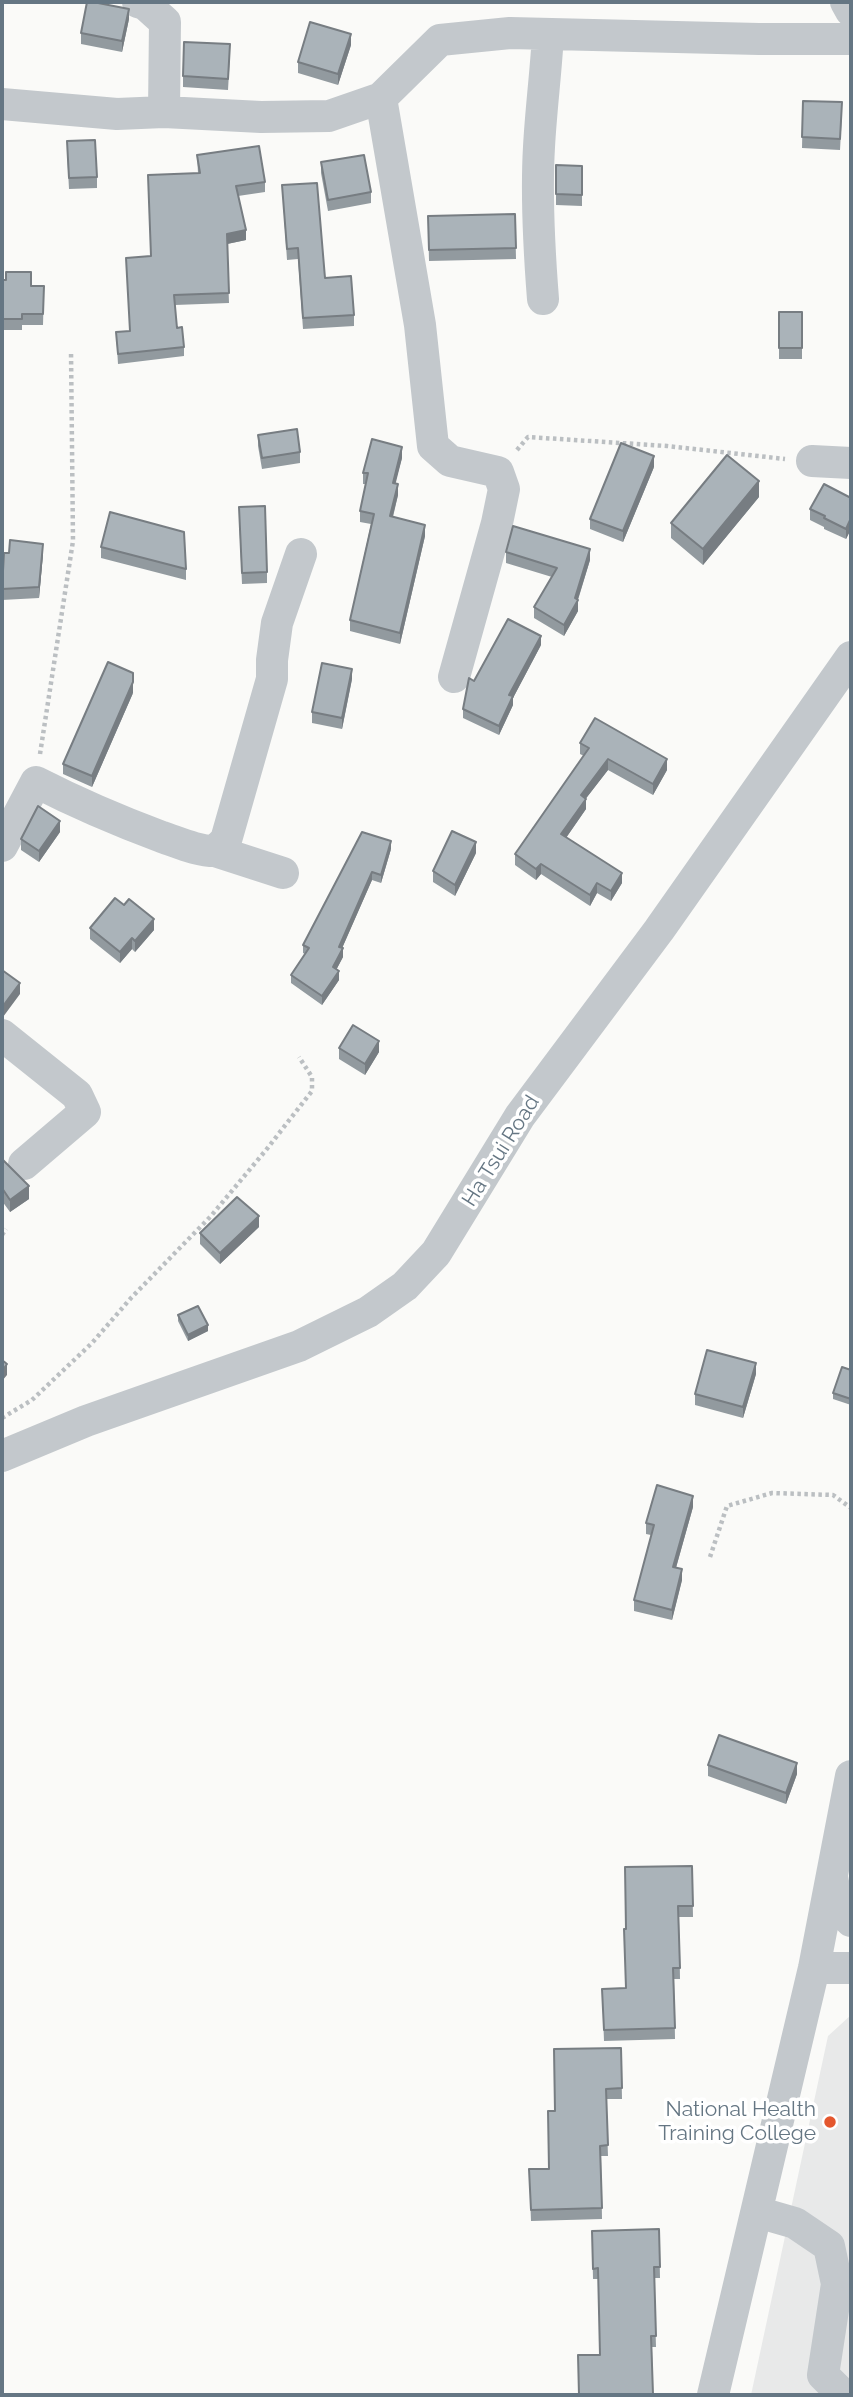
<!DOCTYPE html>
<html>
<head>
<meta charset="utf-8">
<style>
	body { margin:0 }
	#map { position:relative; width:853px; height:2397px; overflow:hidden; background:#fafaf8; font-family:Raleway,sans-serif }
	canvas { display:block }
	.frame { position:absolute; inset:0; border:4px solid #657683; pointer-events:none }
</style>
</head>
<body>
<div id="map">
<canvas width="853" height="2397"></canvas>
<div class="frame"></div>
</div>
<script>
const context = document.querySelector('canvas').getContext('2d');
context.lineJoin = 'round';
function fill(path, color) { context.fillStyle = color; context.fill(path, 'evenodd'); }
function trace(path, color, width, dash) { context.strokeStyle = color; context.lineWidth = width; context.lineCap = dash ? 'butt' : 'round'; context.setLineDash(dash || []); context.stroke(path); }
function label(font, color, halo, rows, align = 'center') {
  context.font = font + ' Raleway,sans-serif'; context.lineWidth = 7; context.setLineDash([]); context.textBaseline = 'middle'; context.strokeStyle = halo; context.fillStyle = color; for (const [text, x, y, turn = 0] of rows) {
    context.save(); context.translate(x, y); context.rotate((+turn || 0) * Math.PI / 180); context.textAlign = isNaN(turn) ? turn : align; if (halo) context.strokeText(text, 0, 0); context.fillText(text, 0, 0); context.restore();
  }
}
fill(new Path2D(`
	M851,2015V2395H751L828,2036Z`), '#e8e9e9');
trace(new Path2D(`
	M517,450L528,437L667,446L785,459
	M40,754L73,541L71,351
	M2,1235L6,1229
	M2,1418L32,1400L92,1343L131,1298L211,1216L266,1150L312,1091V1077L299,1057
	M710,1557L727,1506L772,1493L833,1495L851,1508`), '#bbbfc2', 4.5, [3.5, 3.5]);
trace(new Path2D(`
	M138,2L145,4L165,22L164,112
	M846,2L851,11
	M381,98L420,325L433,446L450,461L498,472L504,489L497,523L454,677
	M2,104L117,114L164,112L261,117L329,116L381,98L440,40L510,33L759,39H851
	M543,299C539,248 536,198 539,147C541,109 546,72 548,34
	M812,461L851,463
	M2,846L36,782C77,803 119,821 162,837C180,843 197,851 215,851L226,840L272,679V660L277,623L301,554
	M215,851L283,873
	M2,1035L77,1095L85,1112L24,1164
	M2,1456L86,1421L299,1346L368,1312L405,1286L436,1253L520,1116L659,930L851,657
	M832,1877C835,1894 838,1910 851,1921
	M814,1968H851
	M757,2212L795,2223L829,2246L837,2284L823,2375L842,2394L846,2395
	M713,2395L814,1968L851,1776`), '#c3c8cc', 32);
fill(new Path2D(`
	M129,19L122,52L81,44V33Z
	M351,45L338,85L298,73V62Z
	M230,55L228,90L183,87V76Z
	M803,101L842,113L840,150L802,148Z
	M67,152L97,177V188L69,189Z
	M197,155L265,182V192L238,196L246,240L227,244L229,303L175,305L177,328L184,347V356L118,364L116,332L130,331L126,258L151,256L198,173Z
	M321,162L371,192V203L328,211L321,173Z
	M556,165L582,166V206L556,205Z
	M282,185L325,278L354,315V326L303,329L298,259L287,260Z
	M515,214L516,259L429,261L428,216Z
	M2,280L31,286H44L43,325H22V330H2Z
	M779,312H802V359H779Z
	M258,435L300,452V463L262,469L258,446Z
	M402,458L395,483L398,495L393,517L425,536L400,644L350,631V620L371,524L360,522V511L366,484H363V473Z
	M654,467L623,542L590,529V519Z
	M759,497L703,565L671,538V523Z
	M851,498V529L846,539L824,529V527L810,520V509Z
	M239,518L267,572V583L242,584Z
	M101,547L186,569V580L101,558Z
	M506,552L590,560L578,600V611L564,636L534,618V607L552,577L506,563Z
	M43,554L39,598L2,600V576Z
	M541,645L513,698V705L499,735L463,718V709L474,681Z
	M352,679L342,729L312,723V712Z
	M133,693L92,787L63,774V764Z
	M580,743L667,770L653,795L608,770L586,798V809L566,838L622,883L611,901L597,893L590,906L541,874L536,880L515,865V854L584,756L580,754Z
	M60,832L39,862L21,850V839Z
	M391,849L381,883L372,880L342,948L343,957L336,970L339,980L322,1005L291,983V975L305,954L303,953V945Z
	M476,853L455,896L433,882V871Z
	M90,928L154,930L135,952L132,949L120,963L90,939Z
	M339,1048L379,1052L365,1075L339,1059Z
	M2,1159L29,1199L10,1212L2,1201Z
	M259,1227L220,1264L200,1244V1233Z
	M178,1315L208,1331L188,1341L178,1321Z
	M851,1370V1405L833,1399V1393Z
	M756,1374L743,1418L695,1405V1394Z
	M693,1507L676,1568L682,1580L672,1620L634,1611V1600L651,1535L646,1534V1523Z
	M708,1765L797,1774L786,1804L708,1776Z
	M692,1866L693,1917H679L680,1979H674L675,2039L604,2041L602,1989L626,1988V1929Z
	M621,2048L622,2099H606L608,2156H601L602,2219L531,2221L529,2169H549L555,2111Z
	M659,2229L660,2278H654L656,2347H652L653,2395H579L600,2355L598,2279H593L592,2231Z`), '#929a9f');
fill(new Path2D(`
	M129,9V19L122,52V41Z
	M351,34V45L338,85V74Z
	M246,230V240L227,244V234Z
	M402,447V458L393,494V483Z
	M654,456V467L623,542V531Z
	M759,481V497L703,565V549Z
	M398,484V495L390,527V516Z
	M851,518V529L846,539V529Z
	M425,525V536L400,644V633Z
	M43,544V554L39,598V587Z
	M590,549V560L577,602L578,600V611L564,636V625L575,598Z
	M541,636V645L513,698V705L499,735V726L509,695Z
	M352,669V679L342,729V718Z
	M133,682V693L92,787V776Z
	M608,759V770L581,805V795Z
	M667,759V770L653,795V784Z
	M586,799V809L561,845V834Z
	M60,821V832L39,862V851Z
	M391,841V849L381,883V875Z
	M476,842V853L455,896V885Z
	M541,864V874L536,880V869Z
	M372,872V880L340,953L343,948V957L333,976V967L339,947Z
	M622,873V883L611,901V891Z
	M597,883V893L590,906V895Z
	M154,919V930L135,952V941Z
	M132,938V949L120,963V952Z
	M339,971V980L322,1005V996Z
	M20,983V994L3,1017V1006Z
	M379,1041V1052L365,1075V1064Z
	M29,1186V1199L10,1212V1200Z
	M259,1216V1227L220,1264V1253Z
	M208,1325V1331L188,1341V1335Z
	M756,1363V1374L743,1418V1407Z
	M7,1364V1375L2,1381V1371Z
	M693,1496V1507L673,1578V1567Z
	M682,1569V1580L672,1620V1610Z
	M797,1763V1774L786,1804V1793Z`), '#777d82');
const building = new Path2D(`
	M87,2H93L129,9L122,41L81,33Z
	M310,22L351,34L338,74L298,62Z
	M184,42L230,44L228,79L183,76Z
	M803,101L842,102L840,139L802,137Z
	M95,140L97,177L69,178L67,141Z
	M259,146L265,182L236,186L246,230L227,234L229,293L174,295L177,328L182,327L184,347L118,354L116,332L130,331L126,258L151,256L148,175L200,173L197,155Z
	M364,155L371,192L328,200L321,162Z
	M556,165L582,166V195L556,194Z
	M317,183L325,278L351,276L354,315L303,318L298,248L287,249L282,185Z
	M515,214L516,248L429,250L428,216Z
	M6,272H31V286H44L43,314H22V319H2V280H6Z
	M779,312H802V348H779Z
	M297,429L300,452L262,458L258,435Z
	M372,439L402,447L393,483L398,484L390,516L425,525L400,633L350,620L374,514L360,511L368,473H363Z
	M621,443L654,456L623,531L590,519Z
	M727,455L759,481L703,549L671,523Z
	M824,484L851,498V518L846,529L824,518L825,516L810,509Z
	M265,506L267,572L242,573L239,507Z
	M110,512L184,532L186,569L101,547Z
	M513,526L590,549L575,598L578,600L564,625L534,607L557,568L506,552Z
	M10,540L43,544L39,587L2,589L4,553H9Z
	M508,619L541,636L509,695L513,696L499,726L463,709L469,678L474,681Z
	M108,662L133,673V682L92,776L63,764Z
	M322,663L352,669L342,718L312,712Z
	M595,718L667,759L653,784L608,759L581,795L586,799L561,834L622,873L611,891L597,883L590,895L541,864L536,869L515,854L589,748L580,743Z
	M38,806L60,821L39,851L21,839Z
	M452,831L476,842L455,885L433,871Z
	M362,832L391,841L381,875L372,872L339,947L343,948L333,967L339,971L322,996L291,975L309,948L303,945Z
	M115,898L124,905L129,899L154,919L135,941L132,938L120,952L90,928Z
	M2,970L20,983L3,1006H2Z
	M353,1025L379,1041L365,1064L339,1048Z
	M2,1159L29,1186L10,1200L2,1188Z
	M237,1197L259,1216L220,1253L200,1233Z
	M198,1306L208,1325L188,1335L178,1315Z
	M707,1350L756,1363L743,1407L695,1394Z
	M2,1360L7,1364L2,1371Z
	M842,1367L851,1370V1399L833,1393Z
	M657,1485L693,1496L673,1567L682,1569L672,1610L634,1600L654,1525L646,1523Z
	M719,1735L797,1763L786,1793L708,1765Z
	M692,1866L693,1906H678L680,1968H673L675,2028L604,2030L602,1989L626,1988L624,1929H626L625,1867Z
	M621,2048L622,2088L606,2089L608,2145L600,2146L602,2208L531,2210L529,2169H549L548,2111H555L554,2049Z
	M659,2229L660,2267H654L656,2336H651L653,2394L579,2395L578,2355H600L598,2268L593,2269L592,2231Z`);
fill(building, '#aab3b9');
trace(building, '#777d82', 2);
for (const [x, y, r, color] of [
	[830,2122,7,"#e4572e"]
]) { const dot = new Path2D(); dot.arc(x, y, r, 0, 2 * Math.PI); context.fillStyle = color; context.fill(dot); trace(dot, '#fff', 2.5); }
label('21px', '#657683', '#fff', [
	["Ha Tsui Road",501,1151,-58]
]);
label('21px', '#657683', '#fff', [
	["National Health",816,2110],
	["Training College",816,2134]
], 'right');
</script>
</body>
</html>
